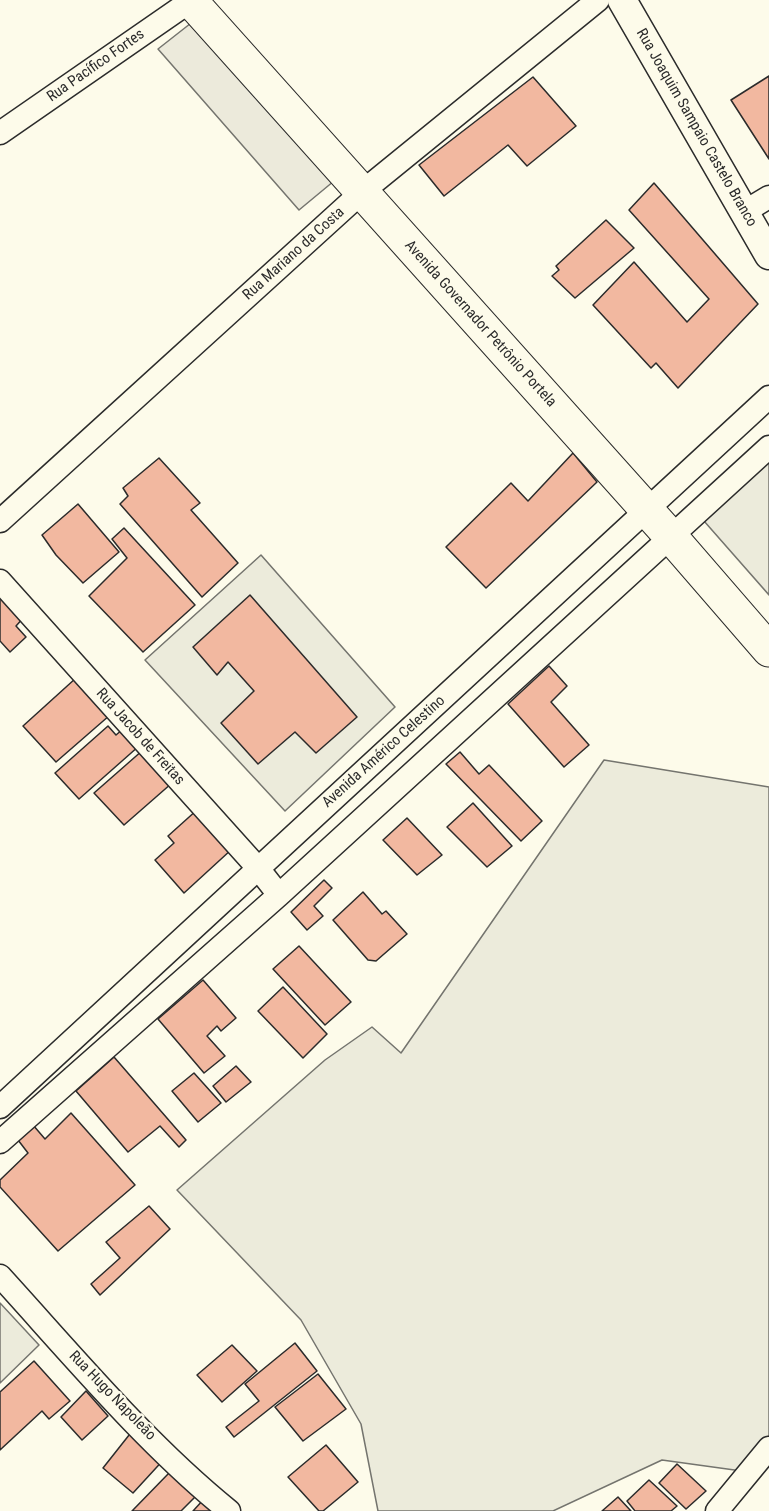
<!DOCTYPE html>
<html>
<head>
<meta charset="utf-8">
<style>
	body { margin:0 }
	canvas { display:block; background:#fdfbea }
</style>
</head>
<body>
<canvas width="769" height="1511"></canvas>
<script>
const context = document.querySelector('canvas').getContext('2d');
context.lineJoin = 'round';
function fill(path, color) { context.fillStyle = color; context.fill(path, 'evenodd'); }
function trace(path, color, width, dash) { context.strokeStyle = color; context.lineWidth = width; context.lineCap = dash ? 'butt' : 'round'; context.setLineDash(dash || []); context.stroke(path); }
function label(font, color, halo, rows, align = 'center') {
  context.font = font + ' "Roboto Condensed",sans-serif'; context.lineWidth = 4.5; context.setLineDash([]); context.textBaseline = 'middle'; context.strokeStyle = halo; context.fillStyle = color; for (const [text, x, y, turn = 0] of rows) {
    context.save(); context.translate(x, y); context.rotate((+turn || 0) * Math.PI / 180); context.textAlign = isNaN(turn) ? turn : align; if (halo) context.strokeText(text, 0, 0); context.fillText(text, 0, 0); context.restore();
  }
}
const green = new Path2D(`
	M769,460V595L704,521Z
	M261,555L395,707L285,811L145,660Z
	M604,760L769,787V1445L749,1472L662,1460L553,1511H378L361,1424L301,1320L177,1190L325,1060L372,1027L401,1053Z
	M0,1303L39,1345L0,1383Z`);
fill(green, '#ecebdb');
trace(green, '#74746e', 1.5);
const parking = new Path2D(`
	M200,16L340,176L299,210L158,49Z`);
fill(parking, '#eceadb');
trace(parking, '#74746e', 1.5);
const building = new Path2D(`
	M769,76V159L731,100Z
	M533,77L576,126L527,166L508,145L444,196L419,165Z
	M654,183L758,304L678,388L656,363L651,368L593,305L634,262L687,322L709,299L629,210Z
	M606,220L634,248L575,298L552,276L559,270L556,266Z
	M573,453L597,482L486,588L446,547L511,483L528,501Z
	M159,458L200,503L191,510L238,563L202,597L120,504L128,496L123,488Z
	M78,504L119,552L83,583L56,555L42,535Z
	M124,528L195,605L143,652L89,596L127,558L112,539Z
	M0,587L25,616L16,626L26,637L10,652L0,641Z
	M250,595L357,717L316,753L295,732L258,764L221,723L254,691L228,662L217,675L193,647Z
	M549,666L567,686L551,702L589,745L564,767L508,704Z
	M76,678L110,715L56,762L23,726Z
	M108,726L116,735L123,729L139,746L79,799L55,773Z
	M143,750L172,783L124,825L94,793Z
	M460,752L479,774L489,765L542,821L521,841L446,764Z
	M473,803L512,846L487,867L447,827Z
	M198,809L232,849L184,893L155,860L174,843L168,836Z
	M407,818L442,855L417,875L383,840Z
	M324,880L332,888L314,906L323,916L307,930L291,912Z
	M363,892L382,914L386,911L407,934L376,961L368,960L333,920Z
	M299,946L351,1002L325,1025L273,969Z
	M203,980L236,1018L221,1031L217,1026L207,1036L225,1056L204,1073L158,1019Z
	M283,987L327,1034L303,1058L258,1011Z
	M114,1057L186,1140L179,1147L160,1126L128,1152L76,1091Z
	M236,1066L251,1082L226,1102L213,1086Z
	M194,1073L221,1103L198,1122L172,1091Z
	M71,1113L135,1185L58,1251L0,1187V1180L28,1153L18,1140L33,1125L45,1139Z
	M149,1206L170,1229L100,1295L91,1284L120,1258L106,1242Z
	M295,1343L317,1371L234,1437L226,1427L259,1401L245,1384Z
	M232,1345L257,1371L222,1402L197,1375Z
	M34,1361L70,1401L49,1419L42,1411L0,1450V1392Z
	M318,1374L346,1409L303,1441L275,1407Z
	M86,1391L108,1416L82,1440L61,1417Z
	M137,1425L167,1456L133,1493L103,1468Z
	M326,1445L358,1482L323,1511H319L288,1477Z
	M677,1464L706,1491L686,1509L659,1483Z
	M169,1473L195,1497L181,1511H132Z
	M649,1480L677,1506L671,1511H635L627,1501Z
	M618,1497L631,1511H602Z
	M204,1499L218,1511H193Z`);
fill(building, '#f2b8a0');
trace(building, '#2b2b2b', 1.5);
const minor = new Path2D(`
	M0,133L192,0
	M744,212L769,197
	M0,521L362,192L598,0
	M0,581L257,867L279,895
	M0,1107L769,397
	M0,1142L279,895L769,447
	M0,1276C72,1355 146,1444 229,1511
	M717,1511L769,1448`);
const tertiary = new Path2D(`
	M622,0L769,255`);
const primary = new Path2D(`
	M190,0L672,538L769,650`);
trace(minor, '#2b2b2b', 25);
trace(tertiary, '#2b2b2b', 31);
trace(primary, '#2b2b2b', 35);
trace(minor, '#fdfbea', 22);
trace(tertiary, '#fdfbea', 28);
trace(primary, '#fdfbea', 33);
label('15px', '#2b2b2b', '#fdfbea', [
	["Rua Pacífico Fortes",96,66,-35],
	["Rua Joaquim Sampaio Castelo Branco",696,128,60],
	["Rua Mariano da Costa",294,254,-42],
	["Avenida Governador Petrônio Portela",480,324,48],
	["Rua Jacob de Freitas",140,737,48],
	["Avenida Américo Celestino",384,752,-42],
	["Rua Hugo Napoleão",112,1396,46]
]);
</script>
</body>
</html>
